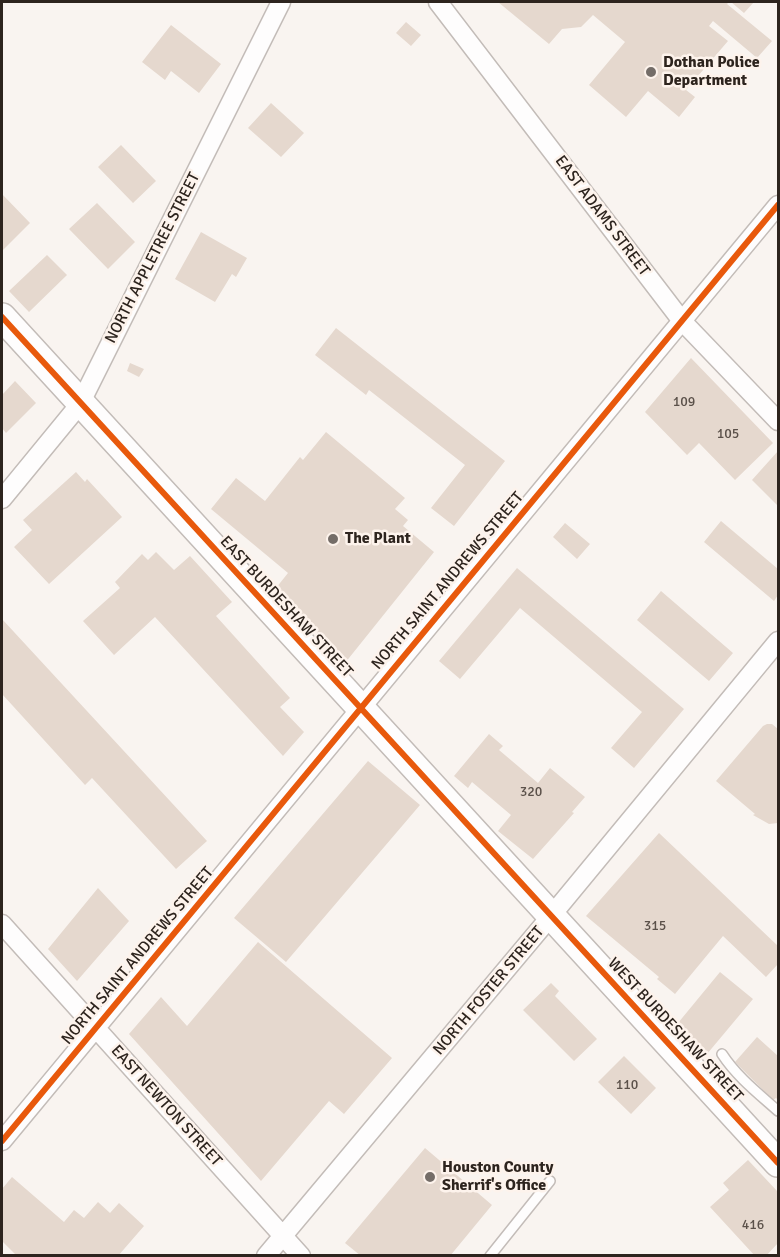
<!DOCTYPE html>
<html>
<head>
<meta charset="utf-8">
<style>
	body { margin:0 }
	#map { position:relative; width:780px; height:1257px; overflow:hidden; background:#f9f4f0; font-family:Signika,sans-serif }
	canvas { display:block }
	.frame { position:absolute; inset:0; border:3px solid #2d241e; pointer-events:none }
</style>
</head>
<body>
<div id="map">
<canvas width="780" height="1257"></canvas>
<div class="frame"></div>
</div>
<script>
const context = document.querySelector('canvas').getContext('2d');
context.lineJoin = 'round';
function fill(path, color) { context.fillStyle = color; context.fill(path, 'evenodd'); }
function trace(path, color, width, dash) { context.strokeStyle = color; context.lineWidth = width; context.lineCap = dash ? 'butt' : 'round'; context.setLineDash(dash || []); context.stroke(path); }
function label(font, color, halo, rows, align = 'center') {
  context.font = font + ' Signika,sans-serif'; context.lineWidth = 5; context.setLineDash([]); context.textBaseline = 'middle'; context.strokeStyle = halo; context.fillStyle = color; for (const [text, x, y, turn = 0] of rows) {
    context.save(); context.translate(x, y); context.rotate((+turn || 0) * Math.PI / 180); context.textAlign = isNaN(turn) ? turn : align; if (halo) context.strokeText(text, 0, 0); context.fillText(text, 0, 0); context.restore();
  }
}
fill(new Path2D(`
	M498,2H729L727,4L772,41L757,58L713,21L709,26L728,41L686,90L695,97L679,117L648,91L626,117L589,85L625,42L593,15L581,27L562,29L549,44Z
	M731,2H754L744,13Z
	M406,22L421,35L411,46L396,33Z
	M171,25L221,64L199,93L171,71L165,80L142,62Z
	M271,103L304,133L281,157L248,128Z
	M121,145L156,181L133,203L98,167Z
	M2,194L30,223L2,251Z
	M97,203L135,242L108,269L69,229Z
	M201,232L247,258L236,277L232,274L215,302L175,279Z
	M47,255L67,275L29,312L9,291Z
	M336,328L505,461L454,526L431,508L465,465L369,390L366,395L315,355Z
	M691,358L773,443L735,480L699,443L687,455L645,412Z
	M130,363L144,369L139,377L127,371Z
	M15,381L36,403L6,433L2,428V395Z
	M326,432L405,498L395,509L408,520L403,526L434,552L345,663L276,588L288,573L211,509L236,478L265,501L300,457L303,460Z
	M778,451V506L752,480Z
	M76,472L85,482L87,479L122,517L49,584L14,547L32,530L23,520Z
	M721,521L778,569V595L774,601L704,542Z
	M565,523L590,544L577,559L553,537Z
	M156,552L174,570L190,556L232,602L216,616L290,698L280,707L304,732L283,756L155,617L114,655L83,621L120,588L115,582L142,554L148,560Z
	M517,568L684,709L634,768L611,748L642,712L520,608L460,679L439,661Z
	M661,591L733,653L709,681L637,620Z
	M2,619L207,841L176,869L92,778L85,785L2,694Z
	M767,724H772L778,729V823L769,824L753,815L755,814L716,781L763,726Z
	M489,734L503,746L499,750L538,783L550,768L585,797L572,812L574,813L533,859L498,831L511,815L472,782L468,788L454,776Z
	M368,761L420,805L286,962L234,918Z
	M659,833L778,946V964L766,977L723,936L675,994L657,979L659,977L586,916Z
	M98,888L129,921L77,981L48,949Z
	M258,942L392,1058L344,1114L329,1101L261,1181L129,1034L161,997L187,1026Z
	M720,972L753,999L707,1054L678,1023Z
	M551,983L559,991L555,996L597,1039L574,1061L523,1010Z
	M757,1037L778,1056V1100L776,1098L773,1100L735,1062Z
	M624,1056L656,1088L631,1114L598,1082Z
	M425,1148L492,1205L450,1256H361L345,1243Z
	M748,1160L778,1192V1243L766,1256H755L710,1207L729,1190L723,1183Z
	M12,1177L64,1222L74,1210L84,1218L98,1202L110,1213L119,1203L144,1226L118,1256H17L2,1241V1189Z`), '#e5d8ce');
const lane = new Path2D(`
	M722,1054C737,1077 759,1094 778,1111
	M490,1256L550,1181`);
const street = new Path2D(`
	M438,2L682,321L778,421
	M2,499L80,404L281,2
	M2,924L301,1256
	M2,1141L778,205
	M266,1256L551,916L778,641`);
const secondary = new Path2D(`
	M2,317L778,1163`);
trace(lane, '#c3bcb8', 12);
trace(street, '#c3bcb8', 21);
trace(secondary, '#c3bcb8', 30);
trace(lane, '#fefdfd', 9);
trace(street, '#fefdfd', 18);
trace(secondary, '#fefdfd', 27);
trace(new Path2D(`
	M2,317L778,1163
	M2,1141L778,205`), '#e8590c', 6);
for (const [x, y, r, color] of [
	[651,72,6,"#746d68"],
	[333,539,6,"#746d68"],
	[430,1177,6,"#746d68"]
]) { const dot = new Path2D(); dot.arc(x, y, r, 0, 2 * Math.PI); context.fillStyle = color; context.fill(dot); trace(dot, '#fdf3ec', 2); }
label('14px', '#5b514a', null, [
	["109",684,402],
	["105",728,434],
	["320",531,792],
	["315",655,926],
	["110",627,1085],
	["416",753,1225]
]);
label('bold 16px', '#2d241e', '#fdf3ec', [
	["Dothan Police",663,63],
	["Department",663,81],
	["The Plant",345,539],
	["Houston County",442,1168],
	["Sherrif's Office",442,1186]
], 'left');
label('16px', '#2d241e', '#fdf3ec', [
	["EAST ADAMS STREET",602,216,53],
	["NORTH APPLETREE STREET",153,258,-63],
	["NORTH SAINT ANDREWS STREET",448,581,-50],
	["EAST BURDESHAW STREET",286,607,47],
	["NORTH SAINT ANDREWS STREET",138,956,-50],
	["NORTH FOSTER STREET",489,991,-50],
	["WEST BURDESHAW STREET",675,1030,47],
	["EAST NEWTON STREET",166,1106,48]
]);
</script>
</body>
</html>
